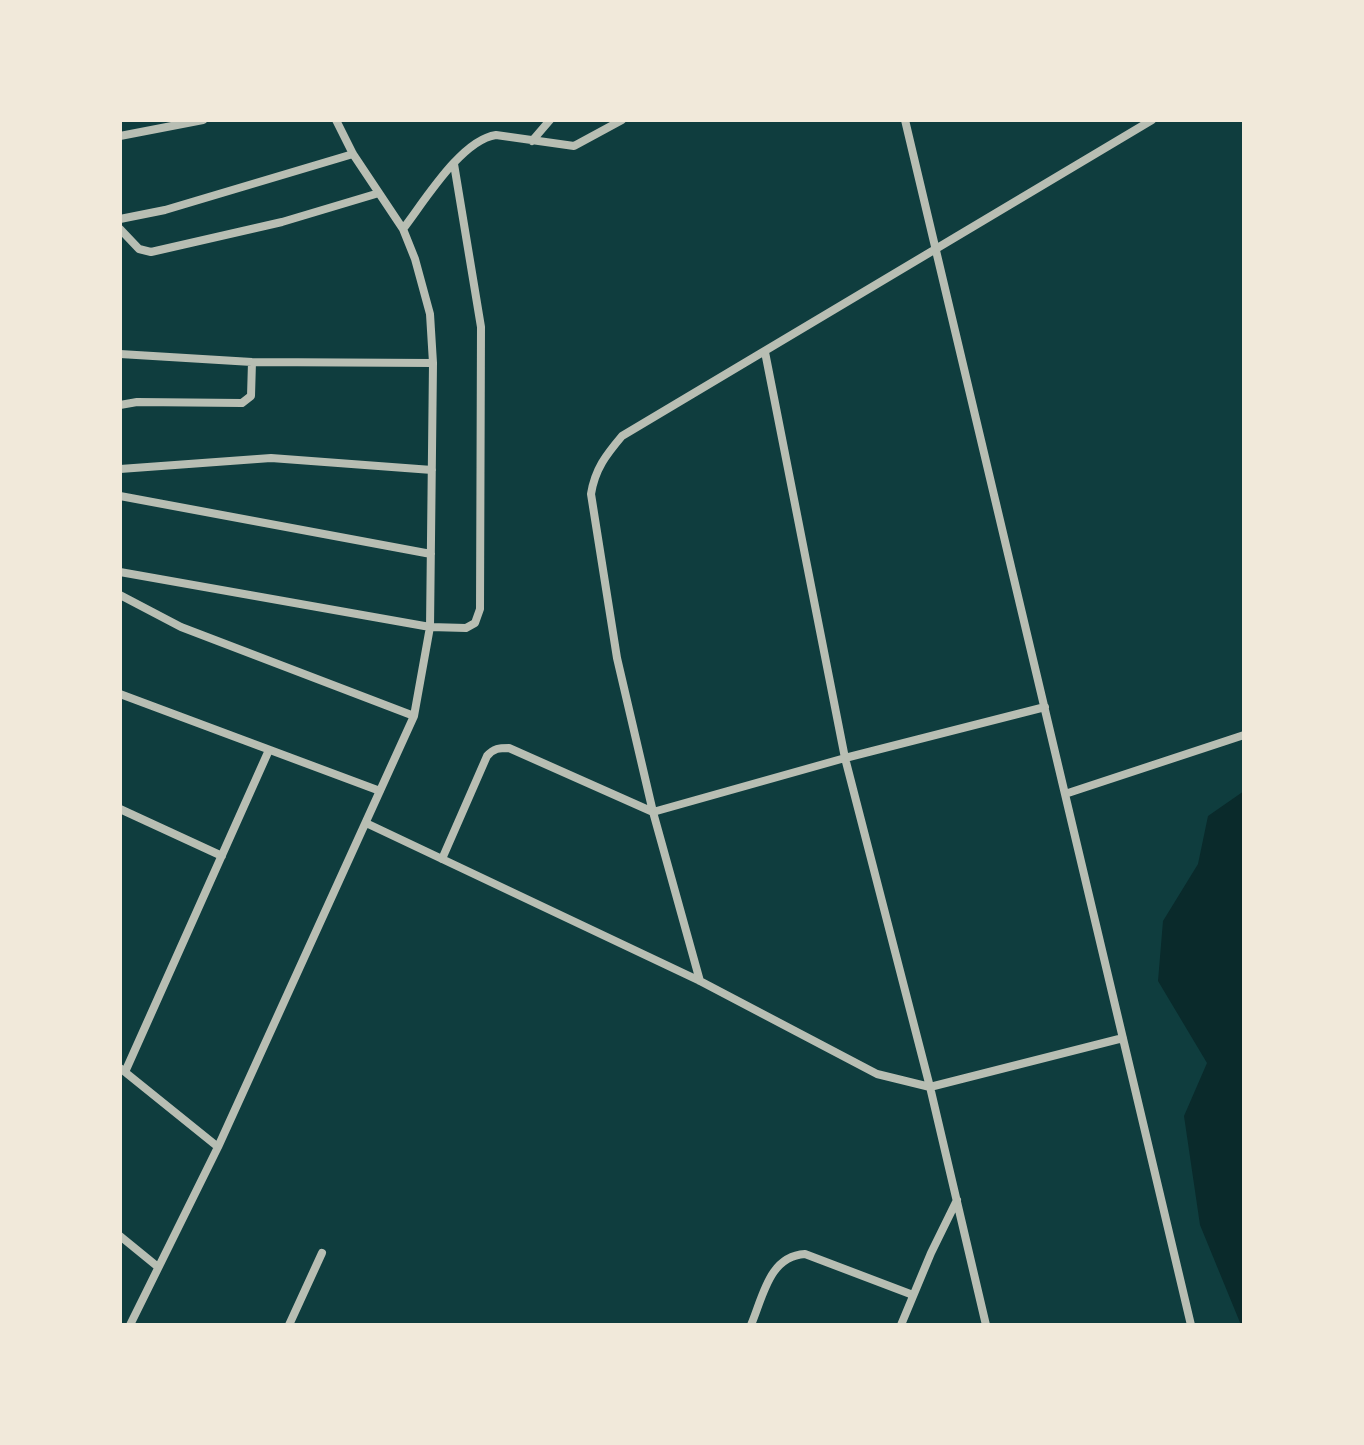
<!DOCTYPE html>
<html>
<head>
<meta charset="utf-8">
<style>
	body { margin:0 }
	#map { position:relative; width:1364px; height:1445px; overflow:hidden; background:#0f3d3e; font-family:"Source Sans 3",sans-serif }
	canvas { display:block }
	.frame { position:absolute; inset:0; border:122px solid #f1e9da; pointer-events:none }
</style>
</head>
<body>
<div id="map">
<canvas width="1364" height="1445"></canvas>
<div class="frame"></div>
</div>
<script>
const context = document.querySelector('canvas').getContext('2d');
context.lineJoin = 'round';
function fill(path, color) { context.fillStyle = color; context.fill(path, 'evenodd'); }
function trace(path, color, width, dash) { context.strokeStyle = color; context.lineWidth = width; context.lineCap = dash ? 'butt' : 'round'; context.setLineDash(dash || []); context.stroke(path); }
fill(new Path2D(`
	M1244,791V1325H1241L1200,1225L1184,1116L1207,1063L1158,981L1163,921L1198,864L1208,816Z`), '#0a2a2b');
trace(new Path2D(`
	M905,120L1191,1325
	M120,136L203,120
	M532,141L550,120
	M120,219L165,210L353,154
	M120,229L139,249L151,252L282,222L379,193
	M403,229C424,202 461,140 496,135L574,146L622,120
	M765,352L845,758L930,1087L986,1325
	M120,354L252,362L433,363
	M120,405L137,402L242,403L251,396L252,362
	M120,469L271,458L432,470
	M120,496L431,554
	M120,572L430,627L466,628L475,623L480,609L481,327L454,164
	M120,595L181,627L414,716
	M120,694L380,791
	M1065,794L1244,735
	M120,809L222,856
	M366,823L700,981L877,1074L930,1087L1123,1038
	M442,859L487,756C494,748 499,748 509,748L653,812L845,758L1045,707
	M700,981L653,812L617,658L591,494C595,469 606,455 622,436L1152,120
	M120,1068L218,1147
	M125,1072L269,750
	M120,1236L158,1267
	M130,1325L218,1147L414,716L430,627L433,363L430,314L415,259L403,229L353,154L336,120
	M289,1325L322,1253
	M751,1325C763,1297 769,1256 805,1254L913,1295
	M901,1325L931,1253L957,1200`), '#b8beb3', 8);
</script>
</body>
</html>
